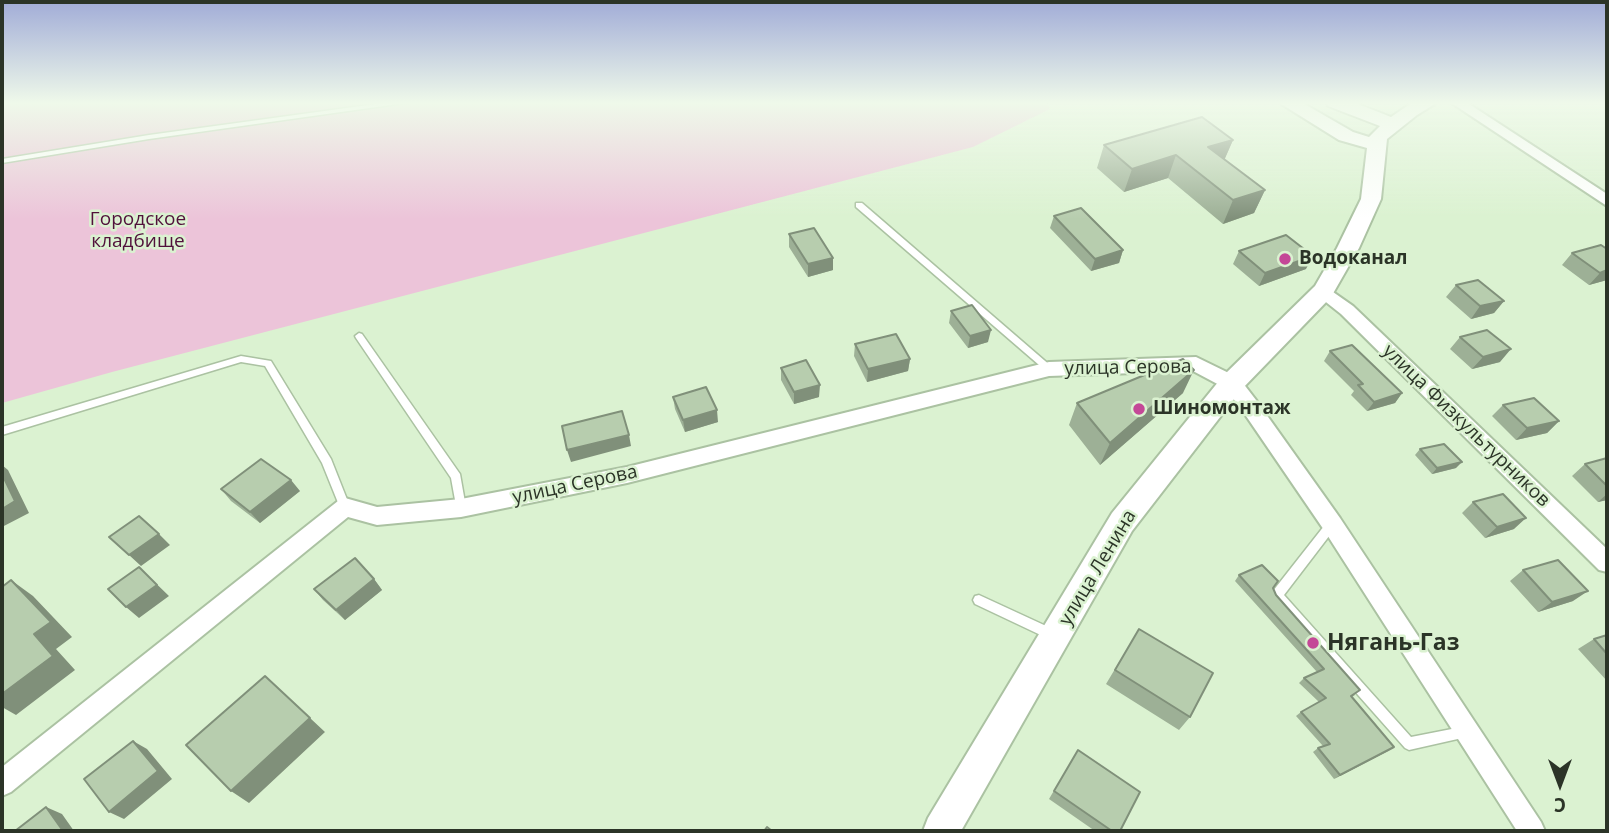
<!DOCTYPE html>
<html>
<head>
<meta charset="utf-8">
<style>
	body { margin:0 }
	#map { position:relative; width:1609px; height:833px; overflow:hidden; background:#dbf2d1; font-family:"Open Sans",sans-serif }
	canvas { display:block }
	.frame { position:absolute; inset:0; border:4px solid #2b3427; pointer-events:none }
	.north { position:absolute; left:1525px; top:749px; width:70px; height:70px; -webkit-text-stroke:5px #dbf2d1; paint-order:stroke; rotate:180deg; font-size:19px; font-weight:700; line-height:28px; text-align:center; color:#2b3427 }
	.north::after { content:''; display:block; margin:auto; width:24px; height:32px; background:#2b3427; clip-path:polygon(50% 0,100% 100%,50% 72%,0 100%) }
</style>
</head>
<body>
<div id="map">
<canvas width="1609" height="833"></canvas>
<div class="frame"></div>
<div class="north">С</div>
</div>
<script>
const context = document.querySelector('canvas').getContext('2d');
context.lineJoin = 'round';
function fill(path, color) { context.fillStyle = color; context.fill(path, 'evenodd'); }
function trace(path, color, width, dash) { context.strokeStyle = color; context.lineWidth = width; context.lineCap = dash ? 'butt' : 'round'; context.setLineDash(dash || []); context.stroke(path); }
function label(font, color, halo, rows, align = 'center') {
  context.font = font + ' "Open Sans",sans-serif'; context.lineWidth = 5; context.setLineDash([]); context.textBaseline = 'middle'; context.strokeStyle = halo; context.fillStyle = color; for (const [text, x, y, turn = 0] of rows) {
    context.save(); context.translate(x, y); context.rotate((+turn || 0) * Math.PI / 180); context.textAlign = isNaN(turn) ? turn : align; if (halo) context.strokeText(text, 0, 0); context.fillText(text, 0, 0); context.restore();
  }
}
fill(new Path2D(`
	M2,102H1047L1050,109L973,147L112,372L2,403Z`), '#ecc4d9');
const lane = new Path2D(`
	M390,102H412L149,139L2,163V159L149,135Z
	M856,203H862L1052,367L1054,369L1052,371H1046L856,207Z
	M359,333L362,334L460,474L466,508L465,511L461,512L457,511L451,478L356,338L355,336Z
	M241,356L271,361L331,459L350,507L349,510L345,511L341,510L322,463L265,366L241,362L2,435V427Z
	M1332,520L1336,521L1337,524L1336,527L1284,595L1411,737L1467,726L1471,728L1473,732L1471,736L1409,750L1405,748L1273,599L1271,595L1273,591L1328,521Z
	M979,595L1057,631L1059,635L1057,639L1053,640L1049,639L975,604L973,600L975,596Z`);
const street = new Path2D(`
	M1450,102H1466L1607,194V206Z
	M1323,285L1353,306L1607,549V572L1599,570L1341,314L1317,295L1315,291L1317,287Z
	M1196,357L1239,378L1256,400L1340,518L1541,822L1545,831H1517L1324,530L1242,410L1225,388L1193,371L1049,376L627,483L461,517L377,525L348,517L11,792L2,796V767L338,501L345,498L377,507L461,499L627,467L1049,362Z`);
const secondary = new Path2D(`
	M1278,102H1301L1353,132L1369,137L1380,126L1328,106L1326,102H1353L1391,117L1413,102H1438L1417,115L1387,139L1381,199L1359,248L1331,297L1241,390L1132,531L961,831H923L928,818L1112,513L1223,376L1315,286L1337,248L1361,199L1367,148L1339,140Z`);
trace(lane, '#abc2a2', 3);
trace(street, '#abc2a2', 4);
trace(secondary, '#abc2a2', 4);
fill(lane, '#fff');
fill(street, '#fff');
fill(secondary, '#fff');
fill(new Path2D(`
	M1233,140L1224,160L1265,190L1254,213L1223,224L1168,178L1124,192L1097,168L1104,145Z
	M1054,216L1123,250L1119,263L1091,271L1050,228Z
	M789,234L833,258V270L808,277L789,247Z
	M1607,249V280L1589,285L1562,265L1572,253Z
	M1239,251L1306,269L1259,286L1233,264Z
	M1456,285L1504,301L1494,313L1471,319L1446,297Z
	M951,311L988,342L968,348L949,323Z
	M1460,337L1500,362L1472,369L1450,349Z
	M855,344L910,359L908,371L867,382L854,356Z
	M1330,351L1402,393L1395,403L1367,411L1351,395L1354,391L1324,361Z
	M781,368L819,397L794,404L781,380Z
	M1183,393L1100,465L1069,425L1077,403Z
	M673,397L718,422L685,432L675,409Z
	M1503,405L1559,421L1547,433L1516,440L1492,416Z
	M1420,449L1456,468L1432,474L1415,455Z
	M1607,458V500L1598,502L1572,476L1585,464Z
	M221,489L300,491L260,523L231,501Z
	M1473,502L1514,529L1485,538L1462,513Z
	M1523,570L1573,601L1538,612L1510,581Z
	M1239,575L1273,588L1276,595L1355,695L1352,697L1394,747L1334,779L1313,752L1318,748L1323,746L1296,716L1301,712L1319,702L1299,683L1304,678L1317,672L1235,581Z
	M374,579L382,590L345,620L323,600L314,589Z
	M1139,629L1190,717L1179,730L1106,684Z
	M1607,635V681L1578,649L1594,639Z
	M1078,750L1120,831H1095L1049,799Z`), '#9db096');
fill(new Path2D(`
	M1233,140L1223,163L1208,147Z
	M1176,155L1168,178L1124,192L1132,169Z
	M1265,190L1254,213L1223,224L1233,200Z
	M1123,250L1119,263L1091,271L1095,259Z
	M1313,256L1306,269L1259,286L1265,273Z
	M833,258V270L808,277V264Z
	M1607,270V280L1589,285L1600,273Z
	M1504,301L1494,313L1471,319L1480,306Z
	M991,330L988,342L968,348L970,336Z
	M1511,349L1500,362L1472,369L1483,357Z
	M910,359L908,371L867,382L868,369Z
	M1194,370L1183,393L1100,465L1110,443Z
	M820,385L819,397L794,404V392Z
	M1402,393L1395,403L1367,411L1374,402Z
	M717,410L718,422L685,432L683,420Z
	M1559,421L1547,433L1516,440L1527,428Z
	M629,435L631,446L571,462L567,450Z
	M1462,462L1456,468L1432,474L1437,468Z
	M2,465L8,470L29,513L2,527Z
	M291,480L300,491L260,523L250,512Z
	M1607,494V500L1598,502Z
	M1526,518L1514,529L1485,538L1497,527Z
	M159,534L170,545L141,566L129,555Z
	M139,567L169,596L139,618L126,607Z
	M374,579L382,590L345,620L336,610Z
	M11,580L33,596L72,637L56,649L75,670L16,715L2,707V694L34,634Z
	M1588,591L1573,601L1538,612L1552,602Z
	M265,676L325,732L249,803L231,791Z
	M133,741L147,749L172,779L124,819L109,812Z
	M1394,747L1388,751L1334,779L1340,775Z
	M46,807L62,814L74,831H63Z`), '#80907a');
const building = new Path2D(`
	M1202,117L1233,140L1208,147L1265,190L1233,200L1176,155L1132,169L1104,145Z
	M1081,208L1123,250L1095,259L1054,216Z
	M814,228L833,258L808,264L789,234Z
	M1286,235L1313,256L1265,273L1239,251Z
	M1601,245L1607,249V270L1600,273L1572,253Z
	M1478,280L1504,301L1480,306L1456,285Z
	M972,305L991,330L970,336L951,311Z
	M1487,330L1511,349L1483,357L1460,337Z
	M896,334L910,359L868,369L855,344Z
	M1352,345L1402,393L1374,402L1358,385L1363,384L1330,351Z
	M1183,359L1194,370L1110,443L1077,403Z
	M806,360L820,385L794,392L781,368Z
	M706,387L717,410L683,420L673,397Z
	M1534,398L1559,421L1527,428L1503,405Z
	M622,411L629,435L567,450L562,426Z
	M1444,444L1462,462L1437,468L1420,449Z
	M1607,458V486L1585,464Z
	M261,459L291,480L250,512L221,489Z
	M2,474L15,501L2,509Z
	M1503,494L1526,518L1497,527L1473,502Z
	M139,516L159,534L129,555L109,537Z
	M355,558L374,579L336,610L314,589Z
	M1558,560L1588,591L1552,602L1523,570Z
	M1262,565L1278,581L1273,588L1276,595L1360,690L1351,696L1394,747L1340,775L1318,748L1330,744L1301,712L1326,698L1304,678L1324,669L1239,575Z
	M139,567L157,585L126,607L108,589Z
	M11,580L51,622L34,634L53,656L2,694V587Z
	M1139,629L1213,673L1190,717L1115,670Z
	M1607,635V654L1594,639Z
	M265,676L310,718L231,791L186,745Z
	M133,741L158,771L109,812L84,779Z
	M1078,750L1140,792L1120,831H1112L1054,791Z
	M46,807L63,831H15Z
	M767,827L772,831H764Z`);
fill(building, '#b7cdae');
trace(building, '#80907a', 2);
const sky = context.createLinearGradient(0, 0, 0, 219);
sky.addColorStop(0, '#a1acd7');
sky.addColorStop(0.47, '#eff9ea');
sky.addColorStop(1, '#eff9ea00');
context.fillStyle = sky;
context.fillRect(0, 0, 1609, 219);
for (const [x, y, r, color] of [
	[1285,259,7,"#c44897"],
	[1139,409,7,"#c44897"],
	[1313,643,7,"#c44897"]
]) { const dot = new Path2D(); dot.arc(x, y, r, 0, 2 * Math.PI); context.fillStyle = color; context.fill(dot); trace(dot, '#dbf2d1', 2.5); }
label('19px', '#51113b', '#dbf2d1', [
	["Городское",138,220],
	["кладбище",138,242]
]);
label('bold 19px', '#2b3427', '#dbf2d1', [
	["Водоканал",1299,259],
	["Шиномонтаж",1153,409]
], 'left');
label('19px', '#2b3427', '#dbf2d1', [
	["улица Серова",1128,368,-1],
	["улица Физкультурников",1466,426,44],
	["улица Серова",575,485,-12],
	["улица Ленина",1098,568,-59]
]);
label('bold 23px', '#2b3427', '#dbf2d1', [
	["Нягань-Газ",1327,643]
], 'left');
</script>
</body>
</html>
